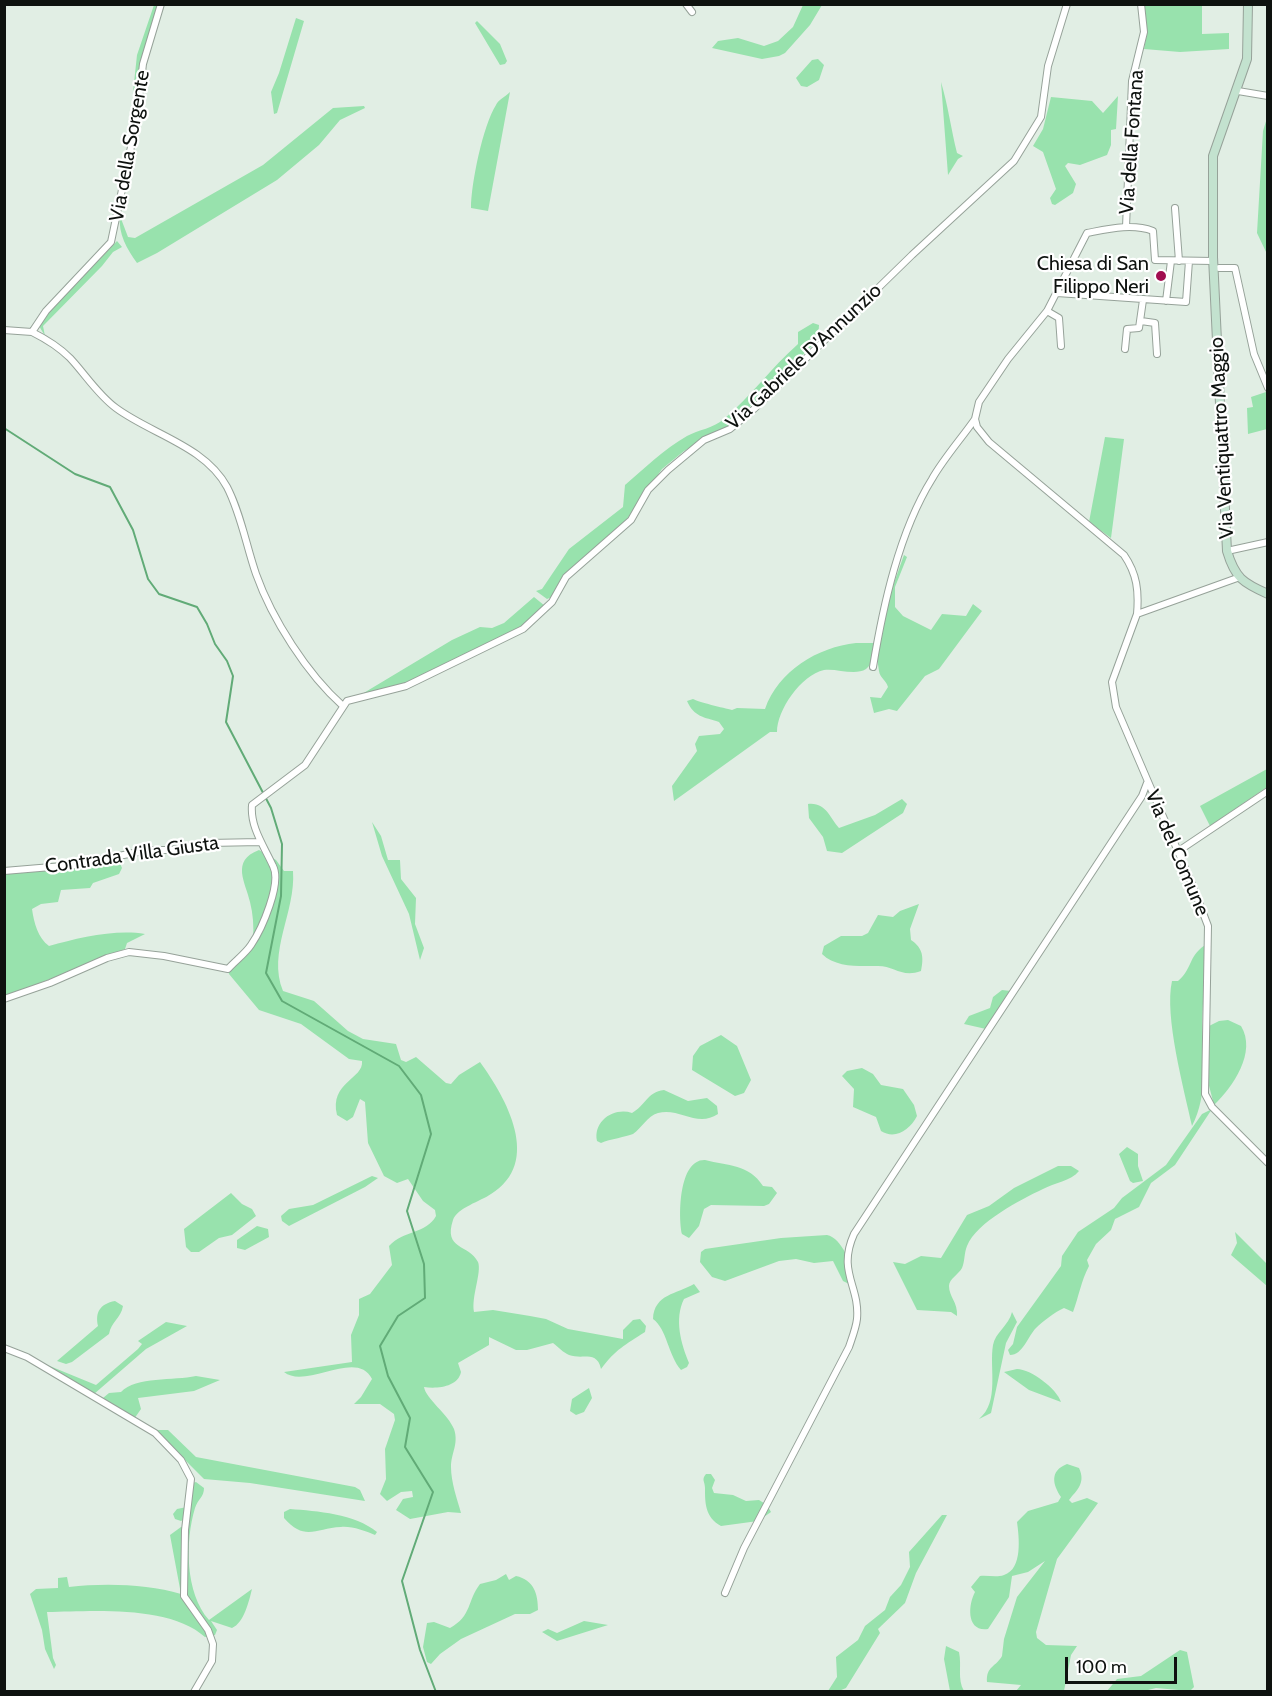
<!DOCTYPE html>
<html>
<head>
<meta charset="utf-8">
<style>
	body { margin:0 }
	#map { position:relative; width:1272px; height:1696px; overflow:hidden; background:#e1eee4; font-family:Cabin,sans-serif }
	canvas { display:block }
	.frame { position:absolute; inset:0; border:6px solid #0e120f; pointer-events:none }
	.scale { position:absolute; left:1065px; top:1657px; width:112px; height:27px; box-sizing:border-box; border:3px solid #0e120f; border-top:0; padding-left:8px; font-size:18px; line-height:21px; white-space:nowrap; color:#0e120f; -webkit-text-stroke:4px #fff; paint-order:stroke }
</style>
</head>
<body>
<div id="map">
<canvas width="1272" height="1696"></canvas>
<div class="frame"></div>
<div class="scale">100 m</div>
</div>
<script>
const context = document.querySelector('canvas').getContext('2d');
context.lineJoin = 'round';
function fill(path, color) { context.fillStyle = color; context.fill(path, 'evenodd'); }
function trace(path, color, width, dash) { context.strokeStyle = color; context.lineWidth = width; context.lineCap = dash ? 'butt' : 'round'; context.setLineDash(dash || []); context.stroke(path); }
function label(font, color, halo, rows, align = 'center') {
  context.font = font + ' Cabin,sans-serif'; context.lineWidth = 4.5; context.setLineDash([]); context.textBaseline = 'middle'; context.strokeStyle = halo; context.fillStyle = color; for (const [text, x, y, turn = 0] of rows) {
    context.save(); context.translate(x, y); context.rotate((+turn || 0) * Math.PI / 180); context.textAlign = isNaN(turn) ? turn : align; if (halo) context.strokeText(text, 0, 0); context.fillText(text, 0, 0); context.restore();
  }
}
fill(new Path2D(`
	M154,5H159L139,98L133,92L137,55Z
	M803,5H822L810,25L785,53L779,56L762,59L712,48L718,41L738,38L764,46L778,41L793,27Z
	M1142,5H1202V34L1229,33V49L1180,52L1144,49L1147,33Z
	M296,18L304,21L277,113L274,114L271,92L279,73Z
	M477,21L500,44L507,61L505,64L500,65L475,23Z
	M818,59L824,65L819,80L807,87L801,86L796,78L812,60Z
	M941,82C948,105 951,129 957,153L963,156L958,159L948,175Z
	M510,92L488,211L471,208C471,184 483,125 496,105C498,100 505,97 510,92Z
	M1118,96L1116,129L1111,130V145L1107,155L1080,165L1068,163L1065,166L1076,184L1073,193L1055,205L1052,204L1050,198L1056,189L1043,152L1033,146L1043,129L1051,97L1092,101L1103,113Z
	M364,106L365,108L340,120L319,145L277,180L157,253L137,263C127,249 118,234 120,216L128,237L135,238L263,165L333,108Z
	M1267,118L1268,254H1267L1257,233L1263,131Z
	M117,241L122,247L113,252L102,266L43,326L45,336L39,326L52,308Z
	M813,323L819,325L818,340L731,425L684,451L662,469L622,526L582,560L552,597L547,599L536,591L542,589L569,549L623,507L625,485C645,468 664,449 687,436C698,430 714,428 724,419C751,396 771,368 798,344V332Z
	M1266,392L1267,429L1248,434L1247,408L1253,407L1251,397Z
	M1105,437L1124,439L1111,538L1089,522Z
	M904,555L907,557L895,587V607L903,616L931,630L942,614L966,616L973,604L982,611L939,669L925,676L897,711L889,709L874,713L870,697L881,698L888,687C886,680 880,678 879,671C873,638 893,586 904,555Z
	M534,597L545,606L519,630L410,683L357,697L452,640L480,627L492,628L504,623Z
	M856,643H874C873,652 874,663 866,669C855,676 836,668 824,670C801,675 777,710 777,732H770L674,801L672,786L697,751L695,744L699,736L720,734L724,729L719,722C704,717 694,717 687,701L693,699C698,702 724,708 732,710L737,708L765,709C778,671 818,647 856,643Z
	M1267,769V787L1210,826L1200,806Z
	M902,799L907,804L903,813L842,853L827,851L823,837L809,818L808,804C826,802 830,818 839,828L875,815Z
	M372,822L381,836L388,860H400L401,879L416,898L415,924L424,948L420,960L409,914L382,856Z
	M259,850L276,860L284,871H293C296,912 267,952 283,991L314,1001L348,1031L363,1039L396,1044L401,1060L406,1062L416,1057L446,1083L451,1084L459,1075L480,1062C506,1098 543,1162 491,1194C481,1201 457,1208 453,1220C443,1250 469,1244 478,1262C482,1272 471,1297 474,1312L493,1310L530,1316L546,1319L568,1329L623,1339V1330L633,1320L640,1319L646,1326L645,1332C625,1345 616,1349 601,1369C597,1350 582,1360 569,1355C564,1353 558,1347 553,1343L527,1350H516L489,1337V1345L458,1363L461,1372C458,1387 437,1389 424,1387C426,1399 448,1414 454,1429C459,1444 451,1453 451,1467C451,1482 457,1499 461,1513L448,1512L410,1519L396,1510L403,1499L413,1497L412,1491L401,1492L387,1501L380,1494L386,1479L385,1449L395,1420L394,1414L380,1404H354L361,1397L372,1379C357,1348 306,1390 284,1372L352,1362L351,1335L359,1315V1299L370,1294L392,1265L389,1246C404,1230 426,1234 436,1216L435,1210L423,1201L408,1179L397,1183L384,1176L368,1143L365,1102L360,1099L353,1117L347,1121L337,1115C329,1082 364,1079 362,1061L349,1059L301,1024L259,1010L229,974L228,970L253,939C254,926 253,914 250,902C246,883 230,861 259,850Z
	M117,857L122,868L119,874L93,883L90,888L61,890L58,902L41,904L32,909C34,923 38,938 49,946C78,938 115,929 145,934L127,943L125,949L5,997L4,874Z
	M919,904L910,929L911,940C923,948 924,957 921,971C902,978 894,966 878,966C860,966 836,968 822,954L824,946L841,936H862L868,933L878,915L893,917L900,911Z
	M1208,943C1206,969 1203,996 1202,1022C1202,1058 1209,1094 1192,1126C1184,1089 1164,1016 1172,981H1178C1194,967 1187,956 1208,943Z
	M1002,990L1011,991L986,1029L964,1024L969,1016L990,1008L993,997Z
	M1228,1020L1241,1026C1257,1052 1233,1087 1214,1105L1207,1078L1209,1026L1219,1021Z
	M721,1035L737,1046L751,1080L744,1093L735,1096L692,1070L693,1056L700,1046Z
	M862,1068L873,1074L881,1085L903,1089L914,1105L917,1116C910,1130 895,1140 881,1131L876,1117L853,1107L854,1089L842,1076L847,1071Z
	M664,1090L688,1101L707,1098L717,1106L718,1114C697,1128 679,1107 658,1113C647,1116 642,1128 633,1134C626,1137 610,1139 601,1143L597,1141C593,1121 614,1107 632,1113C645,1106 647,1092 664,1090Z
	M1212,1109L1175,1165L1151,1183L1139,1207L1115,1219L1111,1230L1096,1244L1087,1260L1089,1266C1081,1281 1079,1296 1073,1312L1064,1308C1055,1312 1043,1321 1036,1328C1028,1336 1023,1355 1010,1355L1008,1350L1013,1344L1017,1327L1061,1266L1062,1256L1078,1232L1114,1208L1122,1198L1166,1165L1202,1114Z
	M1127,1147L1138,1154V1166L1143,1181L1133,1183L1130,1181L1119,1154Z
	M705,1160C728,1166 749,1164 763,1186L772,1187L777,1193L769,1204L764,1206L711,1205L704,1209L699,1226L689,1238L682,1234C678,1215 679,1159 705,1160Z
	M1058,1166H1071L1079,1171C1071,1181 1054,1183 1043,1189C1020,1200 977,1222 967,1246C964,1253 965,1261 962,1268C959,1274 949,1279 949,1286C949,1297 958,1302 957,1316L951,1312L917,1310L893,1262L905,1264L921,1256L941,1258L967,1215L989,1206L1014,1188Z
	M372,1176L378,1178L365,1187L289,1226L282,1221L281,1216L289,1209L313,1205Z
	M231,1193L242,1204L252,1209L256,1216L232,1235L219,1238L199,1252H191L186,1247L184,1229Z
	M257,1226L268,1229L269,1237L245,1250L237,1248V1240Z
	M1235,1232L1267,1264V1286L1231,1255L1237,1243Z
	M827,1235C842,1238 853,1266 853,1281L849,1284L843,1281L833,1261L814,1263L796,1259L779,1261L725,1281L712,1277L700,1262L701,1252L705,1249L781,1238Z
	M694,1284L700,1292L684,1299C674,1319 681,1344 689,1363L687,1367L681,1370C668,1355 667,1329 653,1319C654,1294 677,1294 694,1284Z
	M115,1301L123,1306C121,1318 111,1322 109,1334L72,1362L66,1364L57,1361L98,1326C95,1312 100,1304 115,1301Z
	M1012,1312L1017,1322L1006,1343L991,1413L979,1419C1000,1402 989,1368 993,1345C995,1333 1009,1325 1012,1312Z
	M166,1322L187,1326L146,1349L94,1394L35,1360L96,1385L138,1349L142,1344L138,1341Z
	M1017,1369C1031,1369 1057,1389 1061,1402L1029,1390L1004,1372Z
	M196,1376L220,1380L194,1391L138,1398L141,1409L134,1419L103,1398L109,1393L121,1392C136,1376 174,1381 196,1376Z
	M589,1388L592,1398L584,1412L576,1415L570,1411L572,1399Z
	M155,1430H168L196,1457L355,1487L360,1490L365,1501L250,1483L204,1479Z
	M1067,1464L1079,1468C1086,1483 1077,1490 1069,1500L1072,1503L1087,1498L1098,1503L1057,1559L1036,1632L1037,1638L1046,1645L1077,1646L1071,1655L1064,1691H1016L1021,1685L987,1682C986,1666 996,1667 1002,1656L1004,1639L1017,1597L1045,1561L1028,1572L1012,1576L1009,1597L988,1629C966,1632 968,1605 975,1592L971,1587L980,1576C988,1575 996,1578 1004,1575C1023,1569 1019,1537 1017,1522L1028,1511L1058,1502L1061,1497C1053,1485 1049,1471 1067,1464Z
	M706,1474H711L715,1480L712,1488L714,1493L733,1495L746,1501L759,1500L767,1505L771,1512L758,1521L721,1526C705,1517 705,1503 705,1488C705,1481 701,1480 706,1474Z
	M196,1482L204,1488C204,1497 198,1499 195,1508C185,1541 185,1593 209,1620L252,1589C249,1601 244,1623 232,1628L211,1621L217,1630L215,1635L205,1637C170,1605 93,1611 47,1612L53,1658L56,1665L54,1669L45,1649L42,1630L30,1594L36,1589L58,1588V1578L67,1577L69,1587C104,1583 148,1584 181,1594L170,1535L181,1527L186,1528V1518L181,1521L175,1519L173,1514L177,1509L187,1507L193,1483Z
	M290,1509C317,1511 355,1514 377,1532L375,1535C365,1531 352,1526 341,1527C316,1528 305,1542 284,1518V1512Z
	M942,1515H947L916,1573L905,1603L878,1629L880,1633L846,1688L839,1691H828L837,1677L836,1657L858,1640L865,1626L885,1610L890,1597L901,1585L910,1567L909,1552Z
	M506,1574L509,1580L516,1576C534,1580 538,1594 538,1610L530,1614H515L461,1639L440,1654L431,1664L427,1662L423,1647L427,1623L434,1622L450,1628C472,1616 467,1601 480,1584L496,1580Z
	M584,1621L608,1625L557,1641L542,1632L548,1629L557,1633Z
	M946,1646L959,1652C962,1666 957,1679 964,1691H950L944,1659Z
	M1180,1650L1187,1652L1194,1687L1190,1691L1156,1688L1144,1691H1107L1117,1679L1141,1676Z`), '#98e2ad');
trace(new Path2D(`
	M4,428L75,474L110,487L133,530L148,579L159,594L197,607L207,624L215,644L227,661L233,676L226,722L271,808L282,844L281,896L266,973L282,1001L399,1066L421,1095L431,1134L407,1211L424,1264L425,1298L398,1316L380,1346L388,1376L410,1418L405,1447L433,1492L402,1581L420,1650L436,1692`), '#61ab77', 2);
const street = new Path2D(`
	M161,4L143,64L136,123L111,242L46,311L32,332C46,339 59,347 70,358C85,374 98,395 116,408C151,434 205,446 227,487C241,514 246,545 256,574C272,619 307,674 343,706
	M686,4L692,12
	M1238,91L1268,96
	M1175,208L1179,261
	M1126,227L1132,81L1144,32L1141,4
	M1219,268H1235L1254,354L1268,388
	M1057,293L1186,302L1189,261
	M1166,301L1171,261
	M1047,311L1059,318L1061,346
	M1141,321L1155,323L1157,354
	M4,330L32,332
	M1125,349L1127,329L1139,328L1143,300
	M1227,551L1268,542
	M1240,577L1137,614L1112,682L1116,707L1192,884L1208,926L1205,1094L1212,1107L1268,1163
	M1137,614C1139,591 1137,574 1124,555L989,442L977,427L975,419L979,402L1008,359L1047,311L1087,233C1108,229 1132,223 1153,231L1155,260L1213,261
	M873,667C883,606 899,532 932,479C944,458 961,439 975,419
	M1177,852L1268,791
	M4,871L75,865L148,850H171L209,843L260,842
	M4,999L50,983L107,958L129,952L164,956L228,969C235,961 245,954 251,945C262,929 282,883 273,866C264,846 250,827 252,805L305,765L347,701L406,686L523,629L552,602L566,577L631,520L648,490L668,470L704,440L730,429L754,409L912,255L1014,161L1041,117L1048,66L1067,4
	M4,1348L27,1357L155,1433L181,1460L191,1479L185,1530L184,1596L208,1630L213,1644L212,1661L194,1692
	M725,1593L744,1548L849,1347C852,1338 856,1328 857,1319C860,1286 837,1272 854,1234L1142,796L1147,783`);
const secondary = new Path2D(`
	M1248,4L1247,59L1213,156V257L1227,551C1235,578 1243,583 1268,594`);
trace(street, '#96a299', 8);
trace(secondary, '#96a299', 10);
trace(street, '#fff', 6);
trace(secondary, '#c3e2cf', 8);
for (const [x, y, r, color] of [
	[1161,276,6,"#a10d50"]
]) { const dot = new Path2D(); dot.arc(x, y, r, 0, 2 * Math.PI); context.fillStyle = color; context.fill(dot); trace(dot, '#fff', 2); }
label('20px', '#0e120f', '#fff', [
	["Via della Fontana",1132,142,-86],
	["Via della Sorgente",130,146,-80],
	["Via Gabriele D'Annunzio",804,357,-43],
	["Via Ventiquattro Maggio",1222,438,-93],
	["Via del Comune",1177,853,67],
	["Contrada Villa Giusta",132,855,-8]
]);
label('20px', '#0e120f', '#fff', [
	["Chiesa di San",1149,264],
	["Filippo Neri",1149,287]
], 'right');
</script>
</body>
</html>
